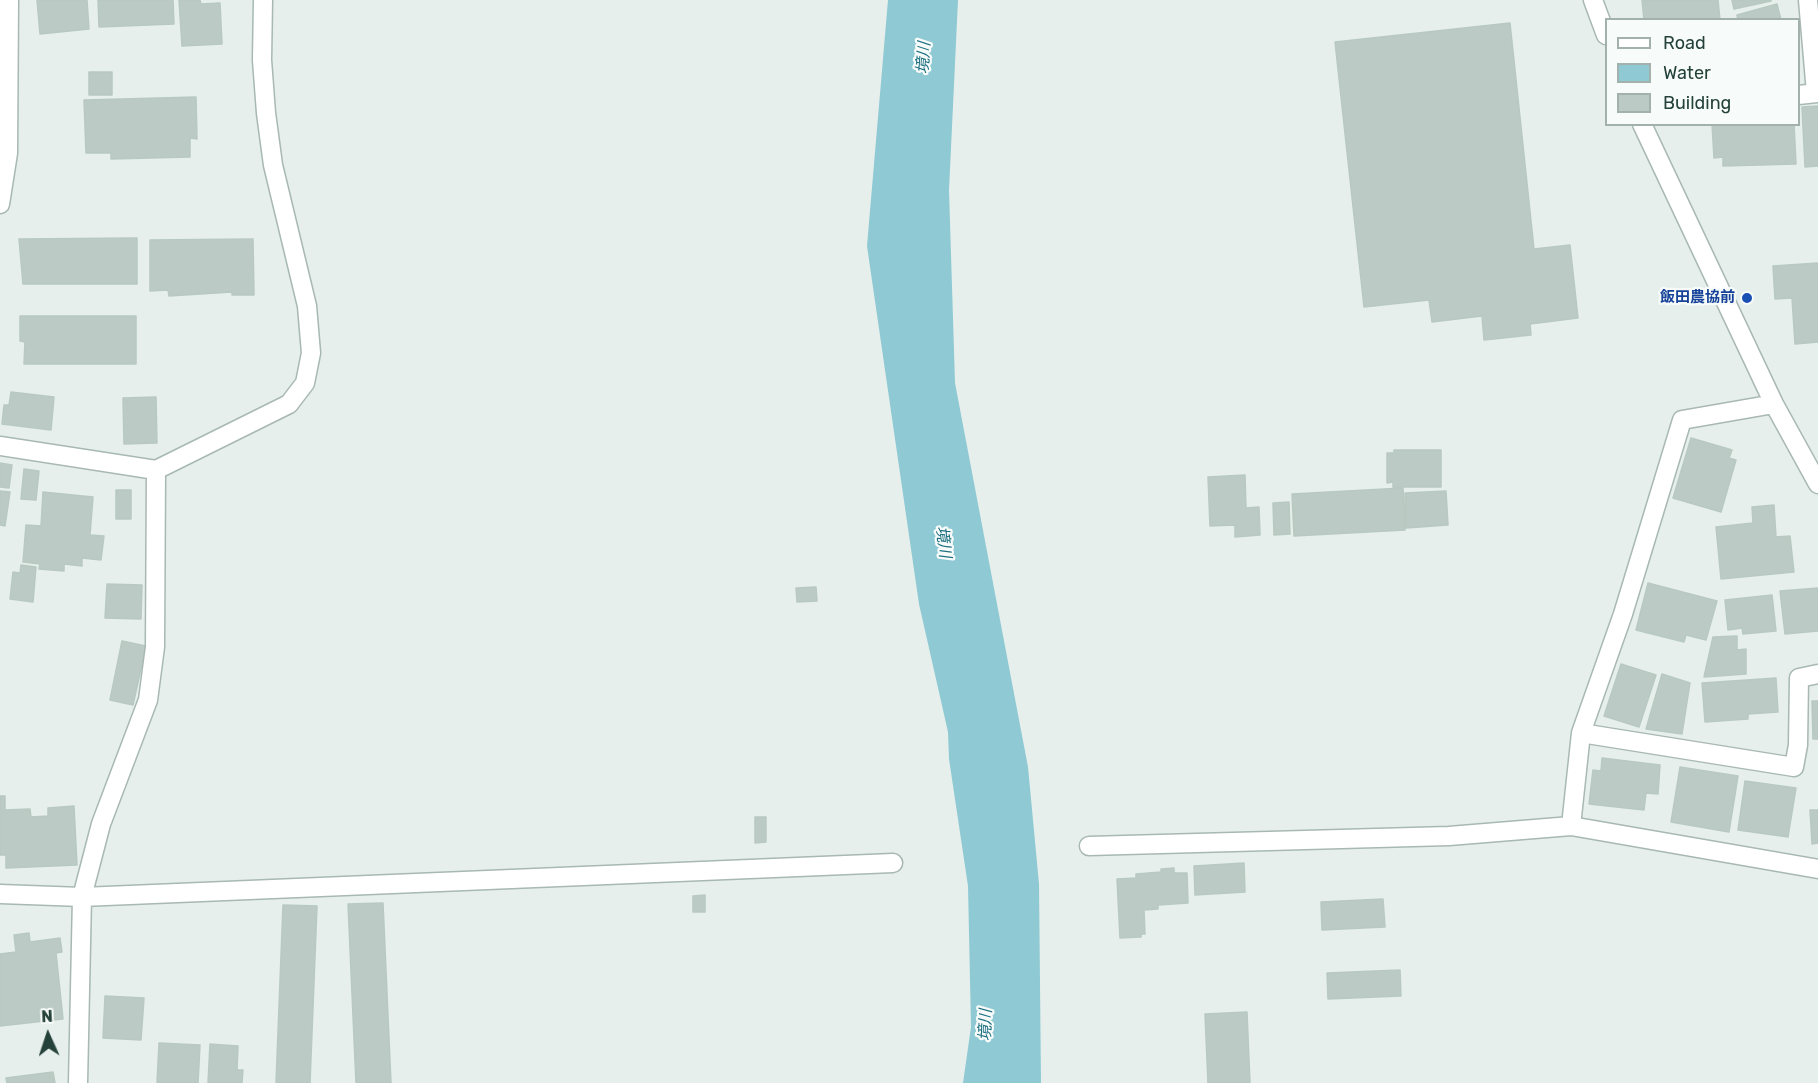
<!DOCTYPE html>
<html>
<head>
<meta charset="utf-8">
<style>
	body { margin:0 }
	#map { position:relative; width:1818px; height:1083px; overflow:hidden; background:#e6efeb; font-family:Rubik,sans-serif }
	canvas { display:block }
	.legend { position:absolute; left:1605px; top:18px; width:195px; height:108px; box-sizing:border-box; background:#f7fbf9; border:2px solid #a3b1ad; margin:0; padding:8px 10px; list-style:none; font-size:18px; color:#24423a }
	.legend li { display:flex; align-items:center; gap:12px; height:30px }
	.legend b { width:30px; border:2px solid #a3b1ad }
	.north { position:absolute; left:18px; top:1005px; width:60px; height:60px; -webkit-text-stroke:4px #f7fbf9; paint-order:stroke; rotate:357deg; font-size:16px; font-weight:700; line-height:24px; text-align:center; color:#24423a }
	.north::after { content:''; display:block; margin:auto; width:21px; height:27px; background:#24423a; clip-path:polygon(50% 0,100% 100%,50% 72%,0 100%) }
</style>
</head>
<body>
<div id="map">
<canvas width="1818" height="1083"></canvas>
<ul class="legend">
<li><b style="height:8px;background:#fff"></b>Road</li>
<li><b style="height:16px;background:#8ec9d4"></b>Water</li>
<li><b style="height:16px;background:#bbcac4"></b>Building</li>
</ul>
<div class="north">N</div>
</div>
<script>
const context = document.querySelector('canvas').getContext('2d');
context.lineJoin = 'round';
function fill(path, color) { context.fillStyle = color; context.fill(path, 'evenodd'); }
function trace(path, color, width, dash) { context.strokeStyle = color; context.lineWidth = width; context.lineCap = dash ? 'butt' : 'round'; context.setLineDash(dash || []); context.stroke(path); }
function label(font, color, halo, rows, align = 'center') {
  context.font = font + ' Rubik,"Noto Sans JP",sans-serif'; context.lineWidth = 4.5; context.setLineDash([]); context.textBaseline = 'middle'; context.strokeStyle = halo; context.fillStyle = color; for (const [text, x, y, turn = 0] of rows) {
    context.save(); context.translate(x, y); context.rotate((+turn || 0) * Math.PI / 180); context.textAlign = isNaN(turn) ? turn : align; if (halo) context.strokeText(text, 0, 0); context.fillText(text, 0, 0); context.restore();
  }
}
fill(new Path2D(`
	M888,0H958L949,190L955,383L1028,767L1039,884L1041,1083H963L971,1027L968,886L949,759L948,732L919,604L867,246Z`), '#8ec9d4');
const building = new Path2D(`
	M37,0H87L89,29L40,34Z
	M98,0H173L174,24L99,27Z
	M179,0H200L201,4L220,3L222,44L182,46Z
	M1642,0H1718L1720,20H1644Z
	M1732,0H1771V1L1734,9Z
	M1777,4L1781,20H1738L1737,15Z
	M1510,23L1534,249L1570,245L1578,318L1530,324L1531,335L1484,340L1482,316L1432,322L1429,300L1364,307L1335,42Z
	M89,72H112V95H89Z
	M196,97L197,139L190,138V157L111,159V153H86L84,100Z
	M1818,106V166L1805,167L1802,107Z
	M1712,124H1794L1796,164L1723,166V157L1714,158Z
	M137,238V284H23L19,239Z
	M253,239L254,295H232V292L169,296L168,290L150,291V240Z
	M1818,263V342L1795,344L1792,298L1775,299L1773,266Z
	M20,316H136V364H24L25,342L20,341Z
	M11,392L54,397L51,430L2,424L4,405H9Z
	M156,397L157,443L124,444L123,398Z
	M1691,438L1732,450L1729,458L1736,460L1721,512L1673,498Z
	M1394,450H1441V487H1393V482L1387,483V453H1394Z
	M0,463L12,465L9,488L0,487Z
	M24,469L39,471L36,500L21,499Z
	M1245,475L1246,508L1259,507L1260,535L1235,537V525L1210,526L1208,477Z
	M1403,488L1405,530L1294,536L1292,494Z
	M116,490H131V519H116Z
	M0,491L10,492L5,526L0,525Z
	M1446,491L1448,525L1406,528L1405,493Z
	M43,492L93,497L90,535L104,536L101,560L82,558V566L64,564V571L39,569L40,564L23,562L26,525L41,526Z
	M1289,502L1290,534L1274,535L1273,503Z
	M1774,505L1776,537L1790,536L1794,572L1721,579L1716,527L1753,523L1752,507Z
	M21,565L36,567L33,602L10,599L13,572L20,573Z
	M1648,583L1717,601L1706,640L1686,635L1684,642L1636,630Z
	M107,584L142,585L141,619L105,618Z
	M816,587L817,601L797,602L796,588Z
	M1818,588V631L1785,634L1780,591Z
	M1772,595L1776,631L1743,634L1742,628L1728,630L1725,600Z
	M1737,636V650L1746,649V674L1704,677L1713,637Z
	M122,641L146,646L133,705L110,700Z
	M1621,664L1656,675L1639,727L1604,716Z
	M1662,674L1690,683L1682,734L1646,729Z
	M1776,678L1778,712L1748,714V719L1705,722L1702,683Z
	M1812,701H1818V739H1813Z
	M1602,758L1660,765L1658,794L1646,793L1644,810L1589,804L1593,770L1601,771Z
	M1680,767L1738,776L1729,832L1671,822Z
	M1745,781L1796,788L1788,837L1738,830Z
	M0,796H5V810L30,809L31,817L48,816V808L74,806L77,865L6,868V855H0Z
	M1810,810H1818V843L1812,844Z
	M755,817H766V842L755,843Z
	M1244,863L1245,892L1195,895L1194,866Z
	M1174,868V873H1187L1188,903L1158,905V909L1144,910L1145,934H1141V937L1120,938L1117,879L1136,878V874L1161,872V869Z
	M705,895V912H693V896Z
	M1383,899L1385,927L1322,930L1321,902Z
	M383,903L391,1083H356L348,904Z
	M283,905L317,906L310,1083H276Z
	M29,933L30,942L60,938L62,952L56,953L63,1019L0,1026V954L16,952L14,935Z
	M1400,970L1401,996L1328,999L1327,973Z
	M105,996L144,998L141,1040L103,1038Z
	M1247,1012L1250,1083H1208L1205,1014Z
	M159,1043L200,1045L198,1083H157Z
	M210,1044L238,1046L237,1070H243L242,1083H208Z
	M53,1072L55,1083H7L6,1078Z`);
fill(building, '#bbcac4');
trace(building, '#b8c9c2', 1.5);
const minor = new Path2D(`
	M1593,0L1606,35
	M1808,0L1816,93
	M1798,95L1818,93
	M1642,124L1774,404L1818,484
	M0,204L8,153L9,0
	M0,446L156,470L289,404L305,383L311,353L307,306L273,165L266,113L262,60L263,0
	M1581,733L1794,767L1798,745L1799,678L1818,674
	M1571,826L1581,733L1623,614L1682,420L1774,404
	M1089,846L1449,836L1571,826L1818,869
	M0,894L82,897L893,863
	M78,1083L82,897L101,824L148,700L155,647L156,470`);
trace(minor, '#a8b8b2', 21);
trace(minor, '#fff', 18);
for (const [x, y, r, color] of [
	[1747,298,6,"#1a4fb4"]
]) { const dot = new Path2D(); dot.arc(x, y, r, 0, 2 * Math.PI); context.fillStyle = color; context.fill(dot); trace(dot, '#f7fbf9', 2); }
label('bold 15px', '#164399', '#f7fbf9', [
	["飯田農協前",1735,298]
], 'right');
label('italic 16px', '#1c6f80', '#f7fbf9', [
	["境川",924,58,-86],
	["境川",943,542,83],
	["境川",986,1025,-88]
]);
</script>
</body>
</html>
